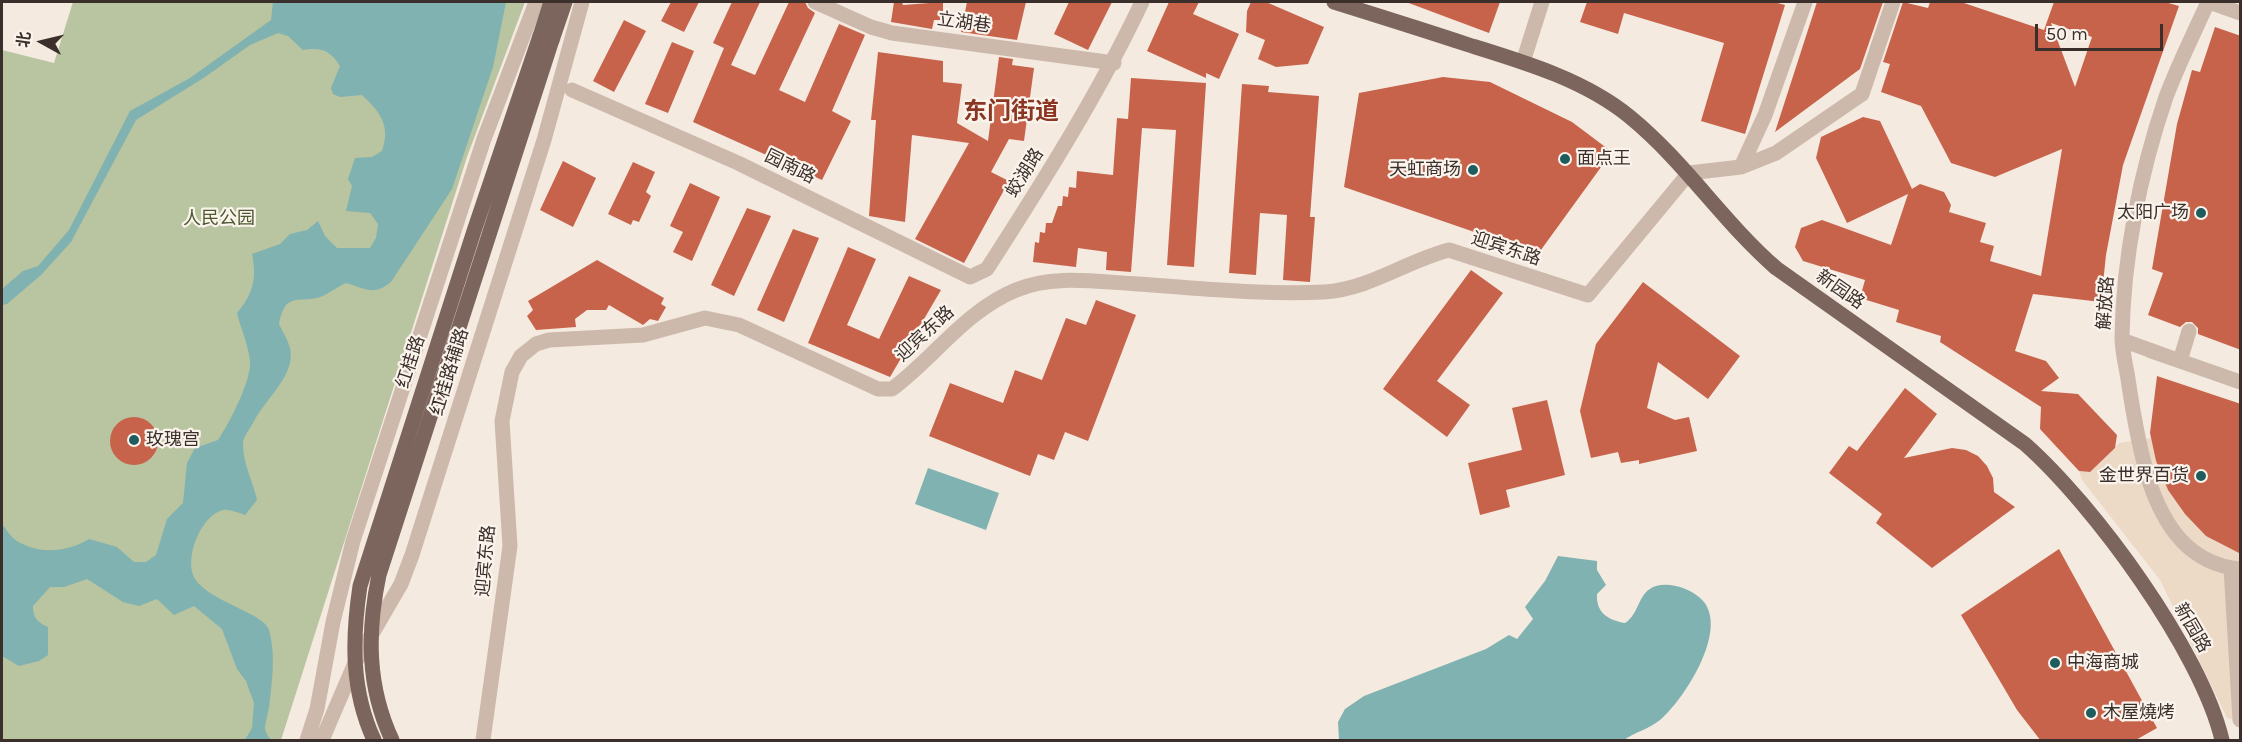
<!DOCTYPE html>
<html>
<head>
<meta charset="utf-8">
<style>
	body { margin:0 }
	#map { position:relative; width:2242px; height:742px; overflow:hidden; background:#f4eae0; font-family:Karla,"Noto Sans SC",sans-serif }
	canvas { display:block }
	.frame { position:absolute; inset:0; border:3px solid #3b2f2b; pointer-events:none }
	.north { position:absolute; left:12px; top:12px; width:60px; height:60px; -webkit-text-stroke:4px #fbf4ed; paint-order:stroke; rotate:278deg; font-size:16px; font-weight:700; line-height:24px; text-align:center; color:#3b2f2b }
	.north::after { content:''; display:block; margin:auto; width:21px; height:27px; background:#3b2f2b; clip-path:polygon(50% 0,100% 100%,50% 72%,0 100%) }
	.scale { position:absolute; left:2035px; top:24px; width:128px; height:27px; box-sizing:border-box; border:3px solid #3b2f2b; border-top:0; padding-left:8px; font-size:18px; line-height:21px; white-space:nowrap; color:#3b2f2b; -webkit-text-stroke:4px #fbf4ed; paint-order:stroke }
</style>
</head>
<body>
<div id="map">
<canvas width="2242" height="742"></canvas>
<div class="frame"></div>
<div class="north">北</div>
<div class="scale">50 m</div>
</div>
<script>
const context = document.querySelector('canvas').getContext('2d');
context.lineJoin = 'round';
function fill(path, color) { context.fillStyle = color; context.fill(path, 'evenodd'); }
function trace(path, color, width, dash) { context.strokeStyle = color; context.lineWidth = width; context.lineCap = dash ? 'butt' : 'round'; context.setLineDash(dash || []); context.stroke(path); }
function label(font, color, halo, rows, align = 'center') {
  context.font = font + ' Karla,"Noto Sans SC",sans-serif'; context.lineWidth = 4.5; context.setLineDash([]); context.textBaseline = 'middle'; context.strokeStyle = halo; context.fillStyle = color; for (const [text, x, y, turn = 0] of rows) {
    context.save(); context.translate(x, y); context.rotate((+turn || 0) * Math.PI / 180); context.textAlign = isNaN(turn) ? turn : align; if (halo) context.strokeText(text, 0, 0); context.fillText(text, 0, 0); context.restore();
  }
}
fill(new Path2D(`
	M73,2H525L467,157L281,740H2V50L54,63Z`), '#b9c4a0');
fill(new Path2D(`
	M2151,438L2156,461L2168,490L2185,514L2240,553V721L2227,718L2160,580L2082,480L2079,471L2090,472L2119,443Z`), '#ecdac7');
fill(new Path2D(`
	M273,2H506L493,67L452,189L391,282C374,296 366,289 346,283C339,286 332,291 325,295C301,306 286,288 279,324C282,331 287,338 289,345C299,372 266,398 254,421C251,427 244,436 243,442C242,462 253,481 257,500L245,515C239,513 229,509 223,510C201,515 183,559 195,579C210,602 264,613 269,630C276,655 272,682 269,707C268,714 265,723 265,729C266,734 269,738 272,740H245L252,728L254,703L246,681L237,669L222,629L194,606L174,615L157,599L139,606L123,602L87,579L64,587H50L33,606C33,618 37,622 48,627V655L39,661L19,666L2,656V524C6,529 11,538 17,541C39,555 68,552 89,539L117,547L134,562H146L156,555L167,519L183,503L187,463L195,448L218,440C229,424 251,381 250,363C249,345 241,330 237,313C253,294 257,279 252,254L280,244L290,234L307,230L318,221L325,236L337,248H370L376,238L378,224L370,213L346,211L352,186L348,179L355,158L372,157L382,151C391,125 380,112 362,95L340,97L333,94L331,88L340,66C330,50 321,47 303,50L288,36L278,33L250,45L205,77L136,120L71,242L41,275L7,304L2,305V289L23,271L38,266L69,230L130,111L190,78L271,20Z
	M928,468L999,493L986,530L915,504Z
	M1558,556L1597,561V570L1606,585L1597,594C1596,613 1608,620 1625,623C1640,614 1637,592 1656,586C1670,582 1688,588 1699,597C1733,624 1685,699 1660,720C1649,729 1635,732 1624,740H1339L1338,722L1345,709L1364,696L1486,649L1509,635L1517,639L1533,619L1525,607L1545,581Z`), '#7fb2b1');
fill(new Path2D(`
	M671,2H699L684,32L661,21Z
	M732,2H760L731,65L755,75L789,2H805L808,8L815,13L779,90L805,102L839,24L865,35L832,111L851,121L822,180L693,122L724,48L713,43Z
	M894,2H902L903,5L943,2V20H934L932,29L891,22Z
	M967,2H1026L1017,40L961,32Z
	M1069,2H1112L1088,50L1054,34Z
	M1169,2H1199L1193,14L1239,34L1219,79L1206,73V78L1147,51Z
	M1251,2H1266L1324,27L1308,64L1276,67L1258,59L1265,40L1246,32L1247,11Z
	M1406,2H1500L1489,33Z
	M1587,2H1774L1785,5L1745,134L1701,121L1724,43L1624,13L1618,34L1580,22Z
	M1817,2H1883L1860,69L1775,132Z
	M1903,2L1928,8L1930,2H1961L2044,30L2054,2H2165L2179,6L2123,165L2106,255L2101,302L2033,294L2015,351L2046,361L2059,378L2041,391L2078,394L2117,435L2115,448L2090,472L2079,471L2040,429L2041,407L1940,342L1941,336L1896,322L1899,310L1860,298L1865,280L1803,261L1795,247L1801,228L1822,220L1891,245L1908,194L1847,223L1816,158L1821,137L1863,117L1880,121L1912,189L1920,184L1944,192L1951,205L1949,212L1986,223L1980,242L1994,246L1990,261L2041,276L2062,149L1995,177L1951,163L1921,106L1881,92L1890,64L1883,62ZM2051,23L2092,37L2075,87Z
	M624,20L646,31L614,92L593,81Z
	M2215,27L2241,36V350L2198,334V328L2192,322H2186L2180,327L2148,315L2163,273L2152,269L2177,124L2192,70L2200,72Z
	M672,42L694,51L668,113L645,104Z
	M878,52L943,61V82L962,84L957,123L988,141L999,57L1013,59L1012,65L1034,68L1024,141L1009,139L991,172L1009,181L964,263L915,239L969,143L912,135L905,222L869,216L876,120H871Z
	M1443,77L1490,82L1572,122L1612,152L1538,254L1344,187L1359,93Z
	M1131,78L1206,83L1194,267L1167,265L1176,130L1142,128L1131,272L1106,270L1107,252L1078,248L1076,267L1033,262L1035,242L1039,243L1040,232L1045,233L1046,223H1052L1058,206H1062L1063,196L1068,197L1069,187L1076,188L1077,171L1113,175L1117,118L1128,119Z
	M1242,84L1269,86L1268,92L1319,96L1310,217H1315L1310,282L1283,280L1287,215L1260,213L1256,275L1229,273Z
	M563,161L596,178L573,227L540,210Z
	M633,162L655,172L646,192L651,196L639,222L633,220L631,225L608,214Z
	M690,183L720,197L692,261L673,252L683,232L670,226Z
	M747,208L771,216L734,296L711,285Z
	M793,229L819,238L784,322L757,310Z
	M848,247L876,259L847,325L879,339L909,276L941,290L890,377L808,343Z
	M597,260L664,298L661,304L666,307L658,321L650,319L643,325L609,305L606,310H587L575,319L576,327L536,330L527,316L533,310L528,301Z
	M1471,270L1503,293L1437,381L1470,405L1447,437L1383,389Z
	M1643,282L1740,356L1708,399L1658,362L1647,408L1675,420L1689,417L1697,451L1639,464V460L1621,463L1618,452L1591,458L1580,411L1596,344Z
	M1096,300L1136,315L1088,441L1065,432L1054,460L1038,454L1030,476L929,436L950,383L1003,403L1015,370L1042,380L1066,318L1086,325Z
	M2157,376L2241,404V554L2206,536L2185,514L2168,490L2156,461L2150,433Z
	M1905,388L1937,414L1904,458L1952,448L1966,450L1978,456L1987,466L1993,478L1994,492L2015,507L1932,568L1876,523L1882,514L1829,473L1849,446L1857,451Z
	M1547,400L1565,475L1506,490L1510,507L1480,515L1468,463L1522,450L1512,408Z
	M110 441a24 24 0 1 1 48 0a24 24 0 1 1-48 0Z
	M2059,549L2157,728L2134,741H2041L2017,710L1961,615Z`), '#c8634b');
trace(new Path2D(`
	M815,2L871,27L892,33L1114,63
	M2208,2C2194,33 2178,65 2166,97C2140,173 2123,258 2122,338C2122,351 2126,366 2128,379C2133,413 2139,448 2149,481C2164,526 2189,564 2240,569
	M2209,2L2240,13
	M1523,62L1542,2
	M572,90L738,163L970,277L987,269C1043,182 1098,95 1142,2
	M1741,167L1765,115L1805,2
	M2189,331L2180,361L2240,382
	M2122,340L2180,361L2151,351
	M2231,568L2240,720
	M307,740L317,709L333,622L353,541L484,139L536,2
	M322,740L355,663L401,584L412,555L544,140L582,2
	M483,740L510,546L502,421L512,372L521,356L536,344L549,340L643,335L705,318L739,325L878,389H892C934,358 965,311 1016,290C1053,274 1098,282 1138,284C1199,288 1263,295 1324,292C1370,289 1406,261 1449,250L1588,295L1689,173L1741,167L1776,153L1862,94L1893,2`), '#cdb9ac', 15);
trace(new Path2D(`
	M1334,2C1379,16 1424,30 1469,45C1524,62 1585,80 1630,117C1685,162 1723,222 1776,268L2025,444C2094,505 2201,651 2222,740
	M540,36L551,2
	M552,40L565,2`), '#7c655c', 15);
trace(new Path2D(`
	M374,740C351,690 352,639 360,586L474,231L540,36
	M392,740C367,686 367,632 379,575L552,40`), '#7c655c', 15);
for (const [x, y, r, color] of [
	[1565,159,6,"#1f5c5d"],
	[1473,170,6,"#1f5c5d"],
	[2201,213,6,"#1f5c5d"],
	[134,440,6,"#1f5c5d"],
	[2201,476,6,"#1f5c5d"],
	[2055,663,6,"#1f5c5d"],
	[2091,713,6,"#1f5c5d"]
]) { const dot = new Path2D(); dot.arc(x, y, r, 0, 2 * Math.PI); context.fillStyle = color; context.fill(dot); trace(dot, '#fbf4ed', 2); }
label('18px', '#3b2f2b', '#fbf4ed', [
	["立湖巷",964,23,8],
	["园南路",790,167,26],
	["蛟湖路",1025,173,-58],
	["迎宾东路",1506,249,18],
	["新园路",1840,290,35],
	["解放路",2106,303,-86],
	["迎宾东路",925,334,-43],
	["红桂路",411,362,-72],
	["红桂路辅路",450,372,-73],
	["迎宾东路",486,561,-85],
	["新园路",2192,628,60]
]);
label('18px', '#3b2f2b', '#fbf4ed', [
	["面点王",1577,159],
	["天虹商场",1461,170,"right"],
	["太阳广场",2189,213,"right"],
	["玫瑰宫",146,440],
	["金世界百货",2189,476,"right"],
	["中海商城",2067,663],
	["木屋燒烤",2103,713]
], 'left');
label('18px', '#4c592e', '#fbf4ed', [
	["人民公园",219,219]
]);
label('bold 24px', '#8b3622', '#fbf4ed', [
	["东门街道",1011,112]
]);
</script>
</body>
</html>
